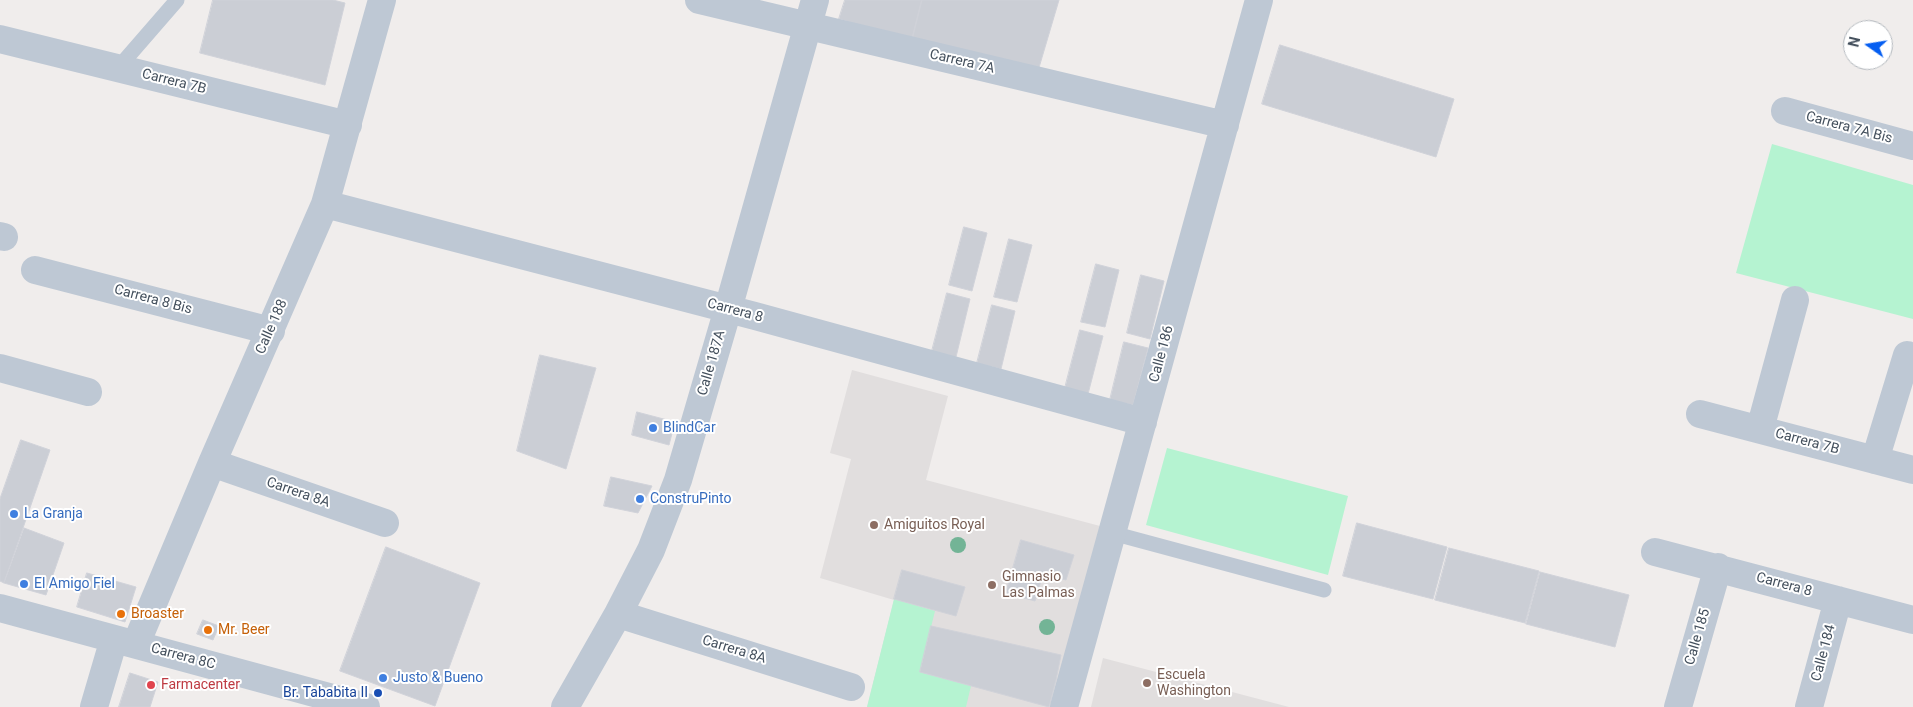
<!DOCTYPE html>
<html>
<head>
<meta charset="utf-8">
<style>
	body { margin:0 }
	#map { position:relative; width:1913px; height:707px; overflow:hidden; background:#f0edec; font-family:Roboto,sans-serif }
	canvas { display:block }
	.north { position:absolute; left:1843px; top:20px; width:50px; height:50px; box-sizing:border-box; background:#fff; border:1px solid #b4b9be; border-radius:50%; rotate:283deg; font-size:14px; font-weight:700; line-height:20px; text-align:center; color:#434f5c }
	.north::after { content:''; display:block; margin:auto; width:18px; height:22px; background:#055ef1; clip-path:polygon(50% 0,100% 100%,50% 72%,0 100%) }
</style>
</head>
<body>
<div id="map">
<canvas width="1913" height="707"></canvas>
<div class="north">N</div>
</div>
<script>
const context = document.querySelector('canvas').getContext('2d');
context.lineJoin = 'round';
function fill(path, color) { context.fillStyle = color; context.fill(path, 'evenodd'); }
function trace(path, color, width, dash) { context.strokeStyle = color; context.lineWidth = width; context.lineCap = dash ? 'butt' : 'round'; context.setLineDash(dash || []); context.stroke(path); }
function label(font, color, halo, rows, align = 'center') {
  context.font = font + ' Roboto,sans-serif'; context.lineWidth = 4; context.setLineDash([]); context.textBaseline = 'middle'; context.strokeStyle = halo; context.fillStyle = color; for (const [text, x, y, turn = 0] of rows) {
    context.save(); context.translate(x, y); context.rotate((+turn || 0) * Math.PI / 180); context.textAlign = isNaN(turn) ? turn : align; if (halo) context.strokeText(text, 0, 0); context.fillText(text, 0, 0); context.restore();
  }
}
fill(new Path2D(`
	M852,370L948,396L926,480L1100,526L1054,707H867L894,600L820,578L851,459L830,453Z
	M1103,658L1289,707H1091Z`), '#e1dede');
fill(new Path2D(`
	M1772,144L1913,185V319L1736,273Z
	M1167,448L1348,496L1328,575L1146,525Z
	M894,599L935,611L920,672L971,686L966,707H867Z`), '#b5f3d1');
const building = new Path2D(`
	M213,0H333L345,3L325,85L200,53Z
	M845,0H922L912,40L839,19Z
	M922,0H1059L1038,71L912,40Z
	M1280,45L1454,99L1436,157L1262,104Z
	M964,227L987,233L972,291L949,285Z
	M1009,239L1032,245L1017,302L994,297Z
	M1096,264L1119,270L1105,327L1081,322Z
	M1141,275L1164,281L1150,339L1127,333Z
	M947,293L970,299L956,357L932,351Z
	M992,305L1015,311L1001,369L977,363Z
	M1080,330L1103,336L1088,394L1065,388Z
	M1124,342L1148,348L1133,405L1110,400Z
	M540,355L596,368L566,469L517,451Z
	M637,412L675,422L669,445L632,435Z
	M21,440L50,450L4,583L0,581V499Z
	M611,477L652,486L638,513L604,506Z
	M1357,523L1447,547L1433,599L1343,576Z
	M24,528L64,543L46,595L4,583Z
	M1021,540L1074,555L1066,580L1043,574L1035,601L1006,593Z
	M386,547L480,583L435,706L340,671Z
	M1449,548L1539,571L1525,623L1435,600Z
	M902,570L965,587L956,616L894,599Z
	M1540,572L1629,595L1615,647L1526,624Z
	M87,573L136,587L125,622L77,607Z
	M203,620L219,626L213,640L197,634Z
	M931,626L1061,655L1056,680L1049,707L920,672Z
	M130,673L158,682L150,707H119Z`);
fill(building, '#cbced5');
trace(building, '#d0d2d9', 1);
trace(new Path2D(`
	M118,68L177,0
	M1112,533L1324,590`), '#bec8d4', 15);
trace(new Path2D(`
	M699,0L1225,125
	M0,39L348,125
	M1785,111L1913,146
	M325,204L755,316L1143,422
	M0,236L4,237
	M35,270L271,331
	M0,368L88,392
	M1700,414L1913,470
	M1760,429L1795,300
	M1875,460L1907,355
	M212,463L385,523
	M1655,552L1913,620
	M0,608L366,707
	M618,614L851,687
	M136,644L212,463L325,204L382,0
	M94,707L114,639
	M565,707L618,614L651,550L678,480L728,309L815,0
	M1064,707L1259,0
	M1678,707L1718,567
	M1809,707L1838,600`), '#bec8d4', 28);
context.fillStyle = '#73b496';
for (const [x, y] of [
	[958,545],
	[1047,627]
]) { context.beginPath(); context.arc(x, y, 8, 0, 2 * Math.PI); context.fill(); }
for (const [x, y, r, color] of [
	[653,428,5,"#3f7fe0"],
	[640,499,5,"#3f7fe0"],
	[14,514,5,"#3f7fe0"],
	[874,525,5,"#8d6e63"],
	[24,584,5,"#3f7fe0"],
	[992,585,5,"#8d6e63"],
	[121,614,5,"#e8710a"],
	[208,630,5,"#e8710a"],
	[383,678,5,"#3f7fe0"],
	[1147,683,5,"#8d6e63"],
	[151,685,5,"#e0444e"],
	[378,693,5,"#1a4fb4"]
]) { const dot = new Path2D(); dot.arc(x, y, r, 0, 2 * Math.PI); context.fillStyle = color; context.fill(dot); trace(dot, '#fff', 2); }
label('14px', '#434f5c', '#fff', [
	["Carrera 7A",962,62,13],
	["Carrera 7B",174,82,14],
	["Carrera 7A Bis",1849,128,15],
	["Carrera 8 Bis",153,300,15],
	["Carrera 8",735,311,15],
	["Calle 188",272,327,-66],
	["Calle 186",1162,354,-75],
	["Calle 187A",712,363,-74],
	["Carrera 7B",1807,442,15],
	["Carrera 8A",298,493,19],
	["Carrera 8",1784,585,15],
	["Calle 185",1698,637,-74],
	["Carrera 8A",734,650,17],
	["Calle 184",1824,653,-75],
	["Carrera 8C",183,657,15]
]);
label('14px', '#366cbe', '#fff', [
	["BlindCar",663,428],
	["ConstruPinto",650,499],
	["La Granja",24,514],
	["El Amigo Fiel",34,584],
	["Justo & Bueno",393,678]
], 'left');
label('14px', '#785e54', '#fff', [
	["Amiguitos Royal",884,525],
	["Gimnasio",1002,577],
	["Las Palmas",1002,593],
	["Escuela",1157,675],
	["Washington",1157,691]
], 'left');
label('14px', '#c56008', '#fff', [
	["Broaster",131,614],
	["Mr. Beer",218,630]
], 'left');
label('14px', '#be3a42', '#fff', [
	["Farmacenter",161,685]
], 'left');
label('14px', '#164399', '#fff', [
	["Br. Tababita II",368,693]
], 'right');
</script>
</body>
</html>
